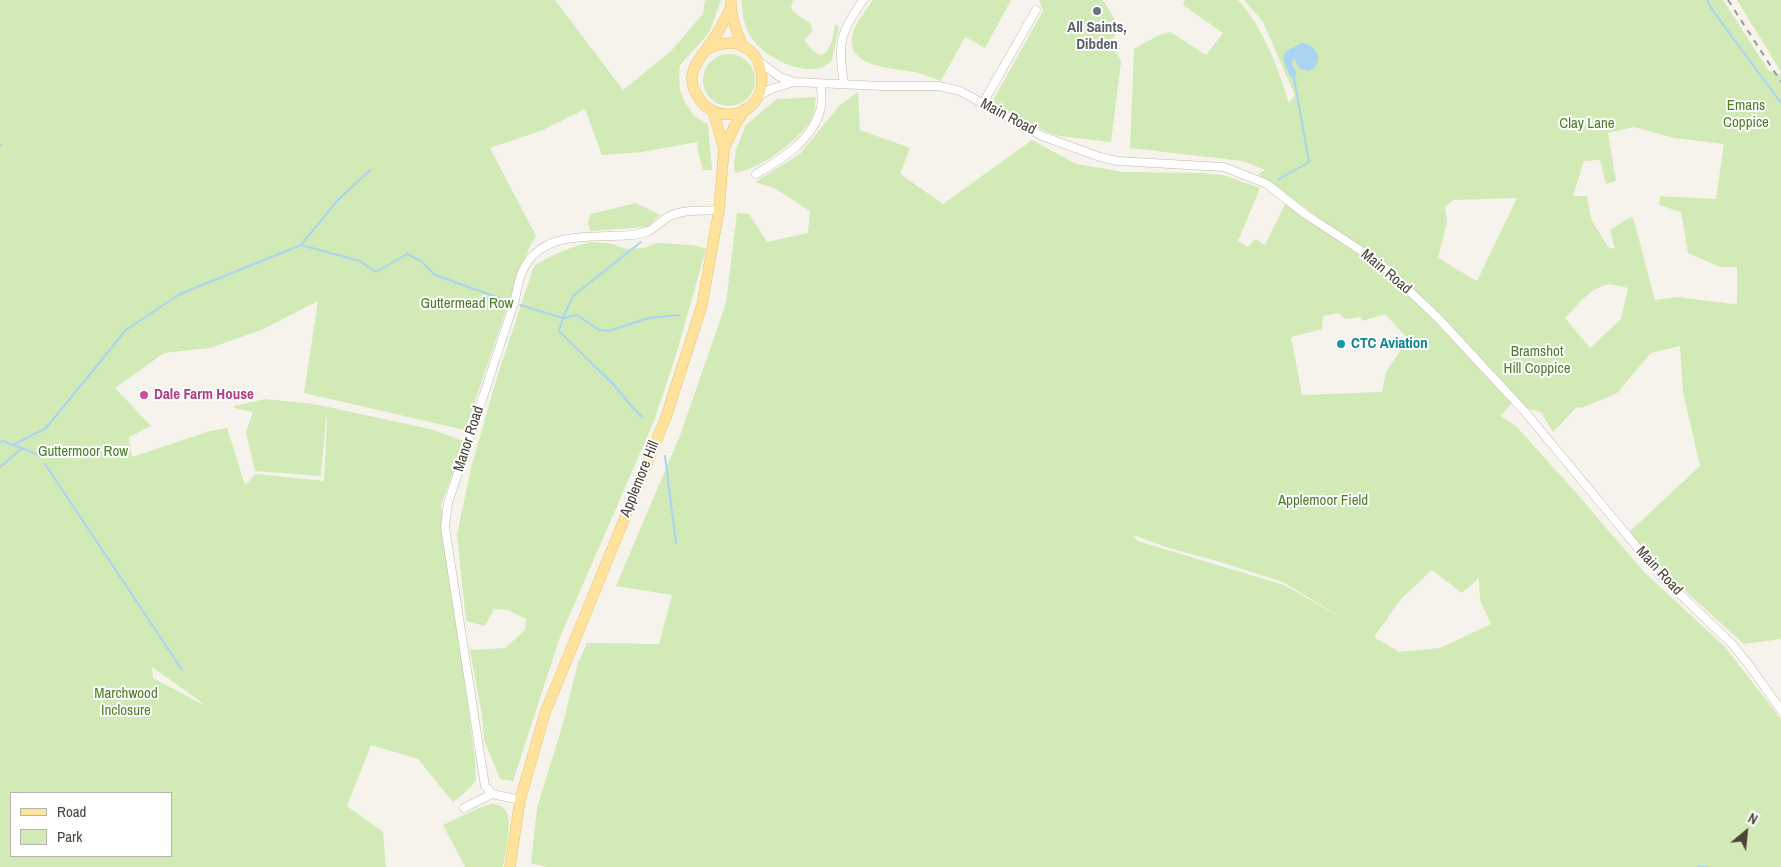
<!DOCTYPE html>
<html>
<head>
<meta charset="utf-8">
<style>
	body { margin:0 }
	#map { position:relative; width:1781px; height:867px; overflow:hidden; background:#f6f3ec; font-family:"Archivo Narrow",sans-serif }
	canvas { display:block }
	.legend { position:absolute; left:10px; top:792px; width:162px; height:65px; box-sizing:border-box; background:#fff; border:1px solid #b7b4b0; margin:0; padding:6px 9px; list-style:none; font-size:15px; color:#4b4439 }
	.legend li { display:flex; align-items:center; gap:10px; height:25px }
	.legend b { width:25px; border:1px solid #b7b4b0 }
	.north { position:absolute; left:1721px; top:807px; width:50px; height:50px; -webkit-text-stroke:4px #fff; paint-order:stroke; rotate:28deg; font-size:14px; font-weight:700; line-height:20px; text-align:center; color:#4b4439 }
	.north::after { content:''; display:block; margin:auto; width:18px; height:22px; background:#4b4439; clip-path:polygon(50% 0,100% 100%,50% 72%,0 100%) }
</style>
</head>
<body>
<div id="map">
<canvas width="1781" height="867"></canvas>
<ul class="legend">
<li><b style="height:6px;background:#ffe39c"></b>Road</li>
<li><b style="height:14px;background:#d2eab5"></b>Park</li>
</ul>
<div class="north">N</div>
</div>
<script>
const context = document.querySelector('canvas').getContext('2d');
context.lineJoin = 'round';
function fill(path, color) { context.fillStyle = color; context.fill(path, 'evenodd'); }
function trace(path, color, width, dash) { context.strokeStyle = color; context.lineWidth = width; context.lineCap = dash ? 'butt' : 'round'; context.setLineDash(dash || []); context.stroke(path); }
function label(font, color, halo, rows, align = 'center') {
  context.font = font + ' "Archivo Narrow",sans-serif'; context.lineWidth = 4; context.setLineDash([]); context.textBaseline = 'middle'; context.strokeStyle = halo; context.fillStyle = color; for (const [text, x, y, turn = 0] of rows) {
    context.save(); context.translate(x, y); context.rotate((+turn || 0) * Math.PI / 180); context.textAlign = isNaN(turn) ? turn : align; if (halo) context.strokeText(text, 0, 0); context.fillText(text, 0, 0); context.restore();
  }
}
fill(new Path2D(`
	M0,0H555L623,90L671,51L703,14L705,0H721L709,33L680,65L679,75L680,90L685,102L694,116L708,124L712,170H703L698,152L697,142L642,152L602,155L585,109L543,130L490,148L536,236L529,248L514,287L465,430L304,393L318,301L261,330L210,348L164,353L115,388L151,426L129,437L132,457L210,431L227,428L245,485L256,474L324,481L327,418H326L321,476L255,471L246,432L253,412L235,408L234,406L265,399L314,404L430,429L464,441L441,505L475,759L476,781L462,795L453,802L418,759L371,745L347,806L383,832L386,867H0ZM152,667L204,704V705L153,678ZM11,793H171V856H11Z
	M741,0H793L791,8C795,15 805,19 811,24L812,32L804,40L813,51L820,55L826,53L832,41L835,25L839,26L832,60C830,62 826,66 823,67C799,76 761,55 749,34C743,24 743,11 741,0Z
	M873,0H1011L985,48L965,37L941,81C934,79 926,75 919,73C898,68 842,69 853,33C856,22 866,10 873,0Z
	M1039,0H1103L1120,28L1108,45L1118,55L1121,62L1111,142L1059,136L1044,131L992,102L1043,11Z
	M1185,0H1238C1264,29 1277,66 1289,103L1295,95L1263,22L1244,0H1723L1769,71L1781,74V639L1744,644L1682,588L1628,533L1700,466L1683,392L1680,346L1651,353L1617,393L1582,408L1577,407L1553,432L1541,412L1511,404L1500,416L1516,426L1571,487L1645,573L1725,647L1781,719V867H546L531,863L537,808L564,720L578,663L587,643L659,644L672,595L616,586L681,433L726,303L737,213L749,214L767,242L808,233L810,211L774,188L755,182L800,154L839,106L858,92L860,130L910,148L900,174L943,204L1032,140L1076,164L1124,172L1200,173L1223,175L1260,188L1238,241L1248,247L1255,239L1265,245L1287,200L1347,240L1318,217L1258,174L1265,170L1243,161L1130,148L1134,49L1159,35L1170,32L1206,55L1223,33L1183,5ZM1635,127L1674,138L1724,144L1716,199L1660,196L1659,205L1681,212L1688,253L1720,267H1737V303L1732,304L1677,297L1655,300L1633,217L1629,218L1610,230L1615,249L1608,247L1591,219L1587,196H1573L1584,161L1600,160L1606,184L1616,181L1608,133ZM1517,198L1477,281L1438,258L1447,222L1445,207L1453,200ZM1396,280L1456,337L1500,391ZM1610,284L1628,288L1621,319L1590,348L1565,318C1579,304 1589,288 1610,284ZM1339,313L1345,319L1361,317L1362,321L1385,314L1408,339L1386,372L1382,392L1302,395L1291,337L1322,329L1323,316ZM1133,535L1169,548L1217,561L1283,582L1345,620L1284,585L1138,541ZM1432,570L1462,593L1479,578L1480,600L1491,624L1440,648L1399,652L1374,637L1402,598Z
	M1737,0H1781V72Z
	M703 80a26 26 0 1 1 52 0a26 26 0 1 1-52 0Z
	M816,97C815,104 815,114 811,120C795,144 763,167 735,173L734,165L736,150L746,125L777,99Z
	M636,203L660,215L647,227L590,231L588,222L591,214Z
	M591,242L613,244L626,249L644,248L657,243L693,245L706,249L676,355L654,421L560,637L513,781L500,779L484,740L482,715L470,650L505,648L525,630L526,619L508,610L494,609L485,626L466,621L457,534L472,464L498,374L534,266C553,254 570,247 591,242Z
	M492,804C498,805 503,805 506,811C513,822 505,854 503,867H465L443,825L481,807Z`), '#d2eab5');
fill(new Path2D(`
	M1301,43C1310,43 1320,51 1318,61C1317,64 1315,66 1313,69L1308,71L1300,69L1295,60H1293L1292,64L1297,74L1293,79L1291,77C1288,71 1279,56 1287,51C1291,48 1296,47 1301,43Z`), '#a9d4f2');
trace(new Path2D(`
	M1707,0L1713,11L1781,103
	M0,145H1
	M1279,179L1309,162L1294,78
	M301,245L337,201L370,170
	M520,305L563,318L559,331L614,385L633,408L642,417
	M563,318L573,296L641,242
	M564,318L577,315L599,330L608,331L649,318L679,315
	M0,442L3,441L39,455L40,457
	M13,445L46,428L126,330L180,294L301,245L360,261L376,272L407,254L421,261L435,275L508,301
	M665,456L676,543
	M45,464L182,670
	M0,467L21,449
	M1698,867H1707`), '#a9d4f2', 2);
const minor = new Path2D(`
	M758,61L780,77L794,82L882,86H939L960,91L1042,136L1100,157L1117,161L1224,167L1267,184L1305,214L1380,263L1439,319L1526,413L1661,576L1731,643L1749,665L1781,710
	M844,84C838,41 839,36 863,0
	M758,96L771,89L794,82
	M983,103L1036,10
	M756,174C781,160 812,140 820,111C823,102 821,93 821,84
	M520,800L492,794L485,786L445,527L448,503L514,303C517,292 518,280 523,270C540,235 577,237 610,236C622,236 637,236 648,231C656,228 662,219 670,216C685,209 703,211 719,210
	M464,808L492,794`);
const major = new Path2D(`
	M731,0C730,16 737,32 743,47
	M706,50C769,16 784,120 723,114C715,113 706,108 701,101C681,75 698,62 712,41C720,30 725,19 731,7
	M713,111L724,149
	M510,867L520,800L545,713L666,417L702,305L719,210L724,149L734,127L745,109`);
trace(minor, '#c2bbae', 9);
trace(major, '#e6c16a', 11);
trace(minor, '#fff', 8);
trace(major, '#ffe39c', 10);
trace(new Path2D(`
	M1728,0L1781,82`), '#9a9a9a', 2, [6, 6]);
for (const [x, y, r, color] of [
	[1097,11,5,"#6b7280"],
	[1341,344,5,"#0f9aa8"],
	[144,395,5,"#d1479c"]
]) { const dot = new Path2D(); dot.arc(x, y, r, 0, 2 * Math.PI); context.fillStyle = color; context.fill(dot); trace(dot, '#fff', 2); }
label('bold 15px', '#5b616d', '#fff', [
	["All Saints,",1097,28],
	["Dibden",1097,45]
]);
label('15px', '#4a7f2a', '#fff', [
	["Emans",1746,106],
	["Coppice",1746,123],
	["Clay Lane",1587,124],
	["Guttermead Row",467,304],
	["Bramshot",1537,352],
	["Hill Coppice",1537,369],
	["Guttermoor Row",83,452],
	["Applemoor Field",1323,501],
	["Marchwood",126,694],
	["Inclosure",126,711]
]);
label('15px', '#4b4439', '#fff', [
	["Main Road",1008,117,28],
	["Main Road",1386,272,40],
	["Manor Road",469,439,-72],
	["Applemore Hill",640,479,-68],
	["Main Road",1659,571,47]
]);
label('bold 15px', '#0d838f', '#fff', [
	["CTC Aviation",1351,344]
], 'left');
label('bold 15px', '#b23c85', '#fff', [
	["Dale Farm House",154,395]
], 'left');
</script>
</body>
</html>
